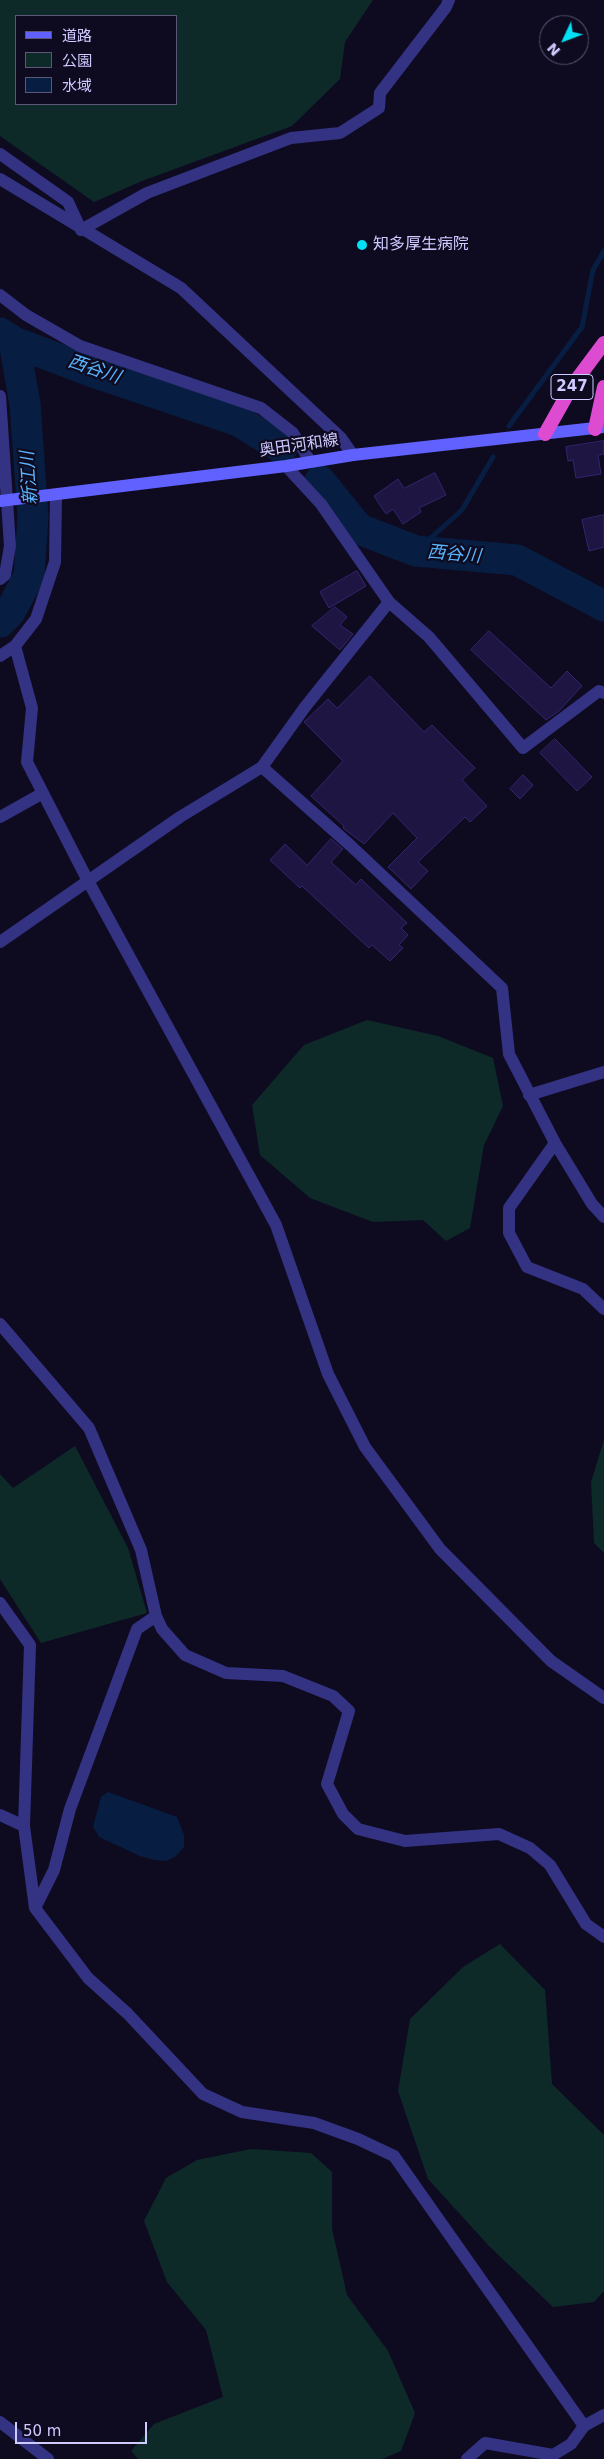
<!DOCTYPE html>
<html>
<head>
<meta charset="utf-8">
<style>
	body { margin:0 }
	#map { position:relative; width:604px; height:2459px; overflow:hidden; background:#0e0b20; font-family:"DejaVu Sans","Noto Sans JP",sans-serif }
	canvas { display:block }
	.legend { position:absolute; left:15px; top:15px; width:162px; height:90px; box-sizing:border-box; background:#0e0b20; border:1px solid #5b5779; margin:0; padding:6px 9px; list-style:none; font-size:15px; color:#cfcaff }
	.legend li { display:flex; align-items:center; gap:10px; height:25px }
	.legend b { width:25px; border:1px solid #5b5779 }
	.north { position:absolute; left:539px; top:15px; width:50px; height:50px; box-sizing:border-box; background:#0e0b20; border:1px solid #5b5779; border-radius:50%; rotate:227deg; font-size:14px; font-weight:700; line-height:20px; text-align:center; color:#cfcaff }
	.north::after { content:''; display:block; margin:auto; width:18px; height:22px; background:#00e1f5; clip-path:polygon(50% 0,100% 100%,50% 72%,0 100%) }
	.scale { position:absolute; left:15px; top:2422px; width:132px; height:22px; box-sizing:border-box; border:2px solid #cfcaff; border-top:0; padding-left:6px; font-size:15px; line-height:18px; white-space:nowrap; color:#cfcaff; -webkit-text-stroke:4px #0e0b20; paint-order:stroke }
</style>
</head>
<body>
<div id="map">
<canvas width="604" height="2459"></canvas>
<ul class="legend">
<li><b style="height:6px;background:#6161ff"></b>道路</li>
<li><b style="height:14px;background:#0d2a29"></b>公園</li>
<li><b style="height:14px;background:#071e42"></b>水域</li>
</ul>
<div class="north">N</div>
<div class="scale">50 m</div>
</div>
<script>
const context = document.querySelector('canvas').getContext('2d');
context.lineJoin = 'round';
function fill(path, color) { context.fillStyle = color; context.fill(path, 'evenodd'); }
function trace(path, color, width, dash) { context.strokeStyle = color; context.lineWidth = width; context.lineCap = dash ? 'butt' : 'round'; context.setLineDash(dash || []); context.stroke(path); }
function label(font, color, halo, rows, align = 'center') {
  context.font = font + ' "DejaVu Sans","Noto Sans JP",sans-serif'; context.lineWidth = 4.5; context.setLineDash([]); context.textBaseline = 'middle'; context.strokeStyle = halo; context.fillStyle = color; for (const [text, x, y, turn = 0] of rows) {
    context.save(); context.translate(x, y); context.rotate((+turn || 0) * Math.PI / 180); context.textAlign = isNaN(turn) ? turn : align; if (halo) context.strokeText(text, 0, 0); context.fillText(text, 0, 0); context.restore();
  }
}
fill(new Path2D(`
	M0,0H373L345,42L340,79L292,126L142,181L94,202L0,136ZM176,16V104H16V16Z
	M367,1020L438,1036L493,1058L503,1106L484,1145L470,1228L446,1241L423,1220L373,1222L310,1198L260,1155L252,1105L304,1045Z
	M604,1440V1553L594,1543L591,1482Z
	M75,1446L128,1548L147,1613L41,1643L0,1579V1474L13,1488Z
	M500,1944L545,1990L552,2084L604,2135V2291L594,2302L553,2307L489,2246L428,2179L398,2091L410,2019L463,1967Z
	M251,2149L311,2153L332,2172V2229L347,2295L388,2351L415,2413L401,2451L382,2459H138L131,2451L154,2424L223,2397L206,2330L167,2282L144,2221L166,2178L197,2160Z`), '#0d2a29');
fill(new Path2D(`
	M108,1792L177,1817L184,1835V1847L175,1857L166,1861L155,1860L140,1856L99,1837L93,1827L101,1797Z`), '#071e42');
trace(new Path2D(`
	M509,426L582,327L593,270L604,251
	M416,551L462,510L493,457`), '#071e42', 5);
trace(new Path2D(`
	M0,333L14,342L93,372L239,421L282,448
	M320,481L359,529L416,551L517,560L604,606
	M0,622L10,612L29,576L33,517L25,404L14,342`), '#071e42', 31);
const building = new Path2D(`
	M604,441V454L598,455L601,474L576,478L573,460L568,461L566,447Z
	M435,473L446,495L419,508L421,512L403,524L393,509L386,514L374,496L398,479L404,488Z
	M604,515V547L589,551L582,520Z
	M357,571L366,586L329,608L320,592Z
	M335,607L347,617L340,625L353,634L340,650L312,626Z
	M489,631L551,688L567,671L582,686L559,711L546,720L471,650Z
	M370,676L424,732L432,725L475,768L462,780L487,806L470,822L465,817L418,862L428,871L411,889L388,867L417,838L395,815L393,813L364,844L343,828L344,826L311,796L343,761L304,722L328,699L337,708Z
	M555,739L592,777L577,791L540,753Z
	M523,775L533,785L520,799L510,789Z
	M331,839L343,849L331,862L356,885L361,879L407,923L401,928L408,935L399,945L403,948L390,961L372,945L369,948L302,886L300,888L270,860L285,844L307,865Z`);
fill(building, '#1e1542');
trace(building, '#332570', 1);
trace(new Path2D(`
	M0,154L68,202L81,230
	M0,179L181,288L341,438L353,455
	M81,230L147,193L291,138L340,133L379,108L380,93L446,7L449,0
	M0,295L26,315L80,346L261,408L293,433L310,461
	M0,396L10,546L5,575L0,579
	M286,466L321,504L389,602L429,637L523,748L599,691L604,693
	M56,495L55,562L36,619L15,646L32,708L27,762L88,881L276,1225L328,1374L365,1447L440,1549L551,1661L604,1698
	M0,656L15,646
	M262,767L351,846L502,988L509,1054L555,1143L592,1204L604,1217
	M0,817L43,793
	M0,942L180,817L262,767L305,707L389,602
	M529,1095L604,1072
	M555,1143L509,1208V1233L527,1267L583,1289L604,1309
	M0,1324L89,1428L141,1550L156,1616L162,1629L185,1655L226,1673L283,1676L333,1696L349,1711L327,1784L343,1814L358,1829L405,1841L499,1834L530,1848L550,1865L586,1924L604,1937
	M0,1603L30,1645L24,1826L35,1908
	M156,1616L137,1629L70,1809L54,1870L35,1908L88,1978L128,2014L203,2094L242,2112L314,2123L358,2139L394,2156L584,2426
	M0,1815L24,1826
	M0,2422L48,2459
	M467,2459L485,2443L553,2455L571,2444L584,2426L604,2415`), '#333283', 12);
trace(new Path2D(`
	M0,501L286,466L353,455L604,427`), '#6161ff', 12);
trace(new Path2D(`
	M595,429L604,387
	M545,434L572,386L604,343`), '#dc4bd0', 14);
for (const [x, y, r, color] of [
	[362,245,6,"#00e1f5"]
]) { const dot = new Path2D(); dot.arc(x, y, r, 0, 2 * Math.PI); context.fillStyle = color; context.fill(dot); trace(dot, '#0e0b20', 2); }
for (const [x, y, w] of [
	[572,387,42]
]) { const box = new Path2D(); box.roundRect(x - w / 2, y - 12.5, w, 25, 4); context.fillStyle = '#0e0b20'; context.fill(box); trace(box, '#cfcaff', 1); }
label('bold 15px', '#cfcaff', null, [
	["247",572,387]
]);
label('16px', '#cfcaff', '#0e0b20', [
	["知多厚生病院",373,245]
], 'left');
label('16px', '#cfcaff', '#0e0b20', [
	["奥田河和線",299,446,-8]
]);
label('italic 18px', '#58b5ff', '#0e0b20', [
	["西谷川",94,370,19],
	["新江川",30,478,-94],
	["西谷川",454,555,5]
]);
</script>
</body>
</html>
